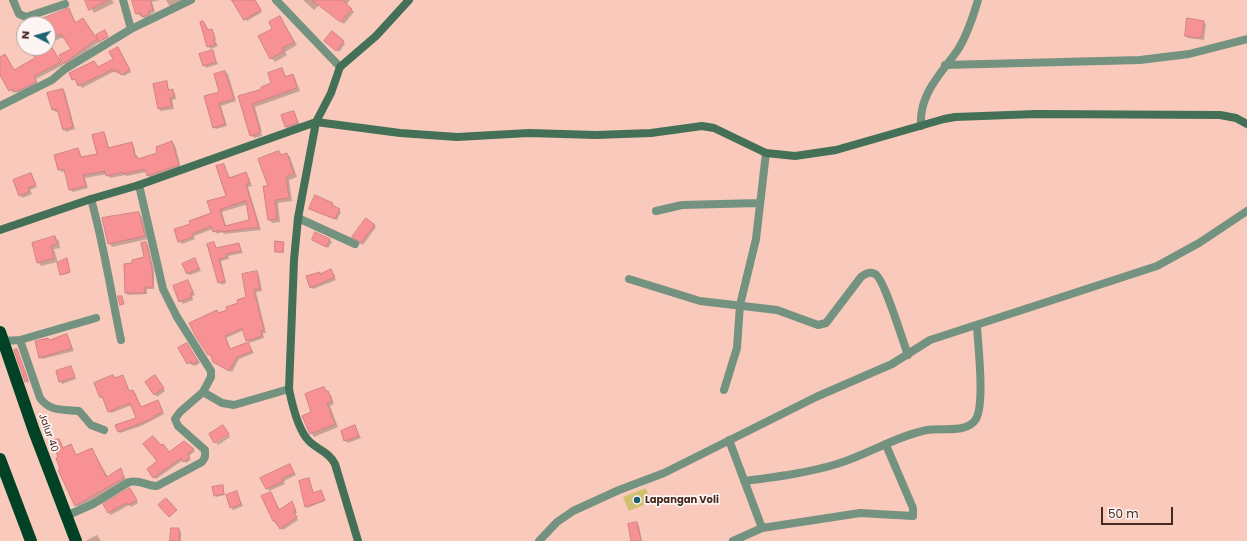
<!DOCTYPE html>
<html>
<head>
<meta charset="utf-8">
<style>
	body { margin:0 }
	#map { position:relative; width:1247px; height:541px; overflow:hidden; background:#f9cabb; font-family:Poppins,sans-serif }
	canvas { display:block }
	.north { position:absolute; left:16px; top:16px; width:40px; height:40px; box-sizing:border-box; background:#fdf5f3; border:1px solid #b4a39e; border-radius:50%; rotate:276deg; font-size:11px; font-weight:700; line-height:16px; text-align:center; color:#46291f }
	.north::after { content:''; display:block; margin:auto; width:14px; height:18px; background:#1d6273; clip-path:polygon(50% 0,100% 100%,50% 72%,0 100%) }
	.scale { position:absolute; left:1101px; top:507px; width:72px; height:18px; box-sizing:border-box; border:2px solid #46291f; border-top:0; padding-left:5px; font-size:12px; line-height:14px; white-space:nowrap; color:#46291f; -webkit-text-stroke:3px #fdf5f3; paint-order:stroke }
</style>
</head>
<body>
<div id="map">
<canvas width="1247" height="541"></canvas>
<div class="north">N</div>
<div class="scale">50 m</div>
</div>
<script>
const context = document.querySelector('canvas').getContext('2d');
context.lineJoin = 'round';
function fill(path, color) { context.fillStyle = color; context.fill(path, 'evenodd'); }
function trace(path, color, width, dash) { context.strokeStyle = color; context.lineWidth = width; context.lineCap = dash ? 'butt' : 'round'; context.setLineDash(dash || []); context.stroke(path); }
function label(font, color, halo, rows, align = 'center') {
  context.font = font + ' Poppins,sans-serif'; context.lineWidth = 3.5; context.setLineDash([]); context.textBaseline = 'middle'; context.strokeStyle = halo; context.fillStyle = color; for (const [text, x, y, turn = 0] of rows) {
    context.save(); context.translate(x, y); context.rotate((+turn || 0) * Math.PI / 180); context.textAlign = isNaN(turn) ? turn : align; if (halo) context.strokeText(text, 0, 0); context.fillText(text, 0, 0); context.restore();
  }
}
fill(new Path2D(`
	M646,488L651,502L629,511L623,497Z`), '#d0c06f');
fill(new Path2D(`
	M86,0H112L114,3L94,13Z
	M133,0H160L152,2L155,12L151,14V17L146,19L137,14Z
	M166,0H186L170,7Z
	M231,0H255L262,12L247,21Z
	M303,0H350L346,5L354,12L344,24L319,5L314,10Z
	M69,9L76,23L85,22L99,42L67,66L64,63L73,50L64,37L49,43L63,65L36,79L38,84L19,94L16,91L13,93L0,76V59L5,56L15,71L36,58L34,48H48V24H41Z
	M280,17L297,45L285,52L287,55L275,62L271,58L273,29Z
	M203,22L209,31L212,30L214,33L216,40L215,41L218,46L211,49L208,46Z
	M1204,22L1206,24L1204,40L1188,38L1186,36Z
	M343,42L345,44L339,52L328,43Z
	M118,48L131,72L124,76L121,73L118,74L115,71L82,88L77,81L73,79L94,62L98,68L114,60Z
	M212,51L218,64L206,68L204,65Z
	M282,69L287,77L292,75L295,78L300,91L255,107L262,132H261L262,136L254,138L251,135L239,97L263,89L273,84Z
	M225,72L228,74L236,101L221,106L227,126L216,129L214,127Z
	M166,82L170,91L175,93L176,99L172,100L174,109L161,111L159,109L154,85Z
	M62,90L65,92L75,129L66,132L64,129L59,111L56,112L53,110Z
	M294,112L300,125L288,129L286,127Z
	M103,133L106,136L109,148L131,143L134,146L136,156L139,159L159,153L172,143L175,145L181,168L150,178L146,172L127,176L125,175L110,178L107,174L85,178L88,188L73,192L70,190L66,171L62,172L59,170L78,149L82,158L98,155Z
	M279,152L282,155L287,154L290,157L297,177L289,180L292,201L278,203L280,222L272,223L269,220L270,186Z
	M223,165L230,178L246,173L248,176L252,186L248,187L261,230L224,234L222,232L217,234L213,229L194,236L195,239L182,244L179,241L192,224L212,214L228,197ZM248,204L250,221L226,226L222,212Z
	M31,174L37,187L30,190L32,194L22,198L20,195Z
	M332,204L334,207L341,212L337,220L310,208Z
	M138,213L142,217L148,239L112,247L109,243Z
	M366,219L376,227L363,245L360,241Z
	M55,237L59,241L60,248L54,249L58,263L67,260L70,273L62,275L57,262L41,266L38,262Z
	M313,239H329L332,242L328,248Z
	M283,242L284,253L276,252Z
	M146,243L148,245L154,270V289H147V294L128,295L126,293L133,264L145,258Z
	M214,243L217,248L239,244L243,253L228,256L229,259L221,261L226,283L222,285L219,282Z
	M195,259L201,271L190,275L187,273Z
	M257,272L259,275L262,291L256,292L266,333H263L264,338L249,343L244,330L226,338L231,350L248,343L254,353L239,359L232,372L217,364L212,356L208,354L219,314L228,310L247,298Z
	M319,273L321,275L333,273L336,280L313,289L311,287Z
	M188,281L195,295L192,296L193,300L183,304L174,287Z
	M67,335L74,351L42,359L40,357L49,341Z
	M189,347L200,363L195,366L188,363Z
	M17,350L29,382L28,383L26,381Z
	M71,367L76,379L62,384L60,381Z
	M113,376L116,379L122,376L124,378L130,392L133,391L135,393L142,408L159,404L164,414L141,426L120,433L118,431L137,418L132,405L111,413L104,398L101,397Z
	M157,379L165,391L157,397L155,394Z
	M324,388L331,395L334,404L330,406L338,427L314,437L311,433L312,413Z
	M355,426L361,438L348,443L345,440Z
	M229,435L230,437L218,445L216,443Z
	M59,440L64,449L71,446L77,456L92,449L108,477L120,469L127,481L78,508L61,470Z
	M188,444L195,451L189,456L191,460L186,463L183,460L156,479L154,477L169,453Z
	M290,465L296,475L284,481L285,484L269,491L262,478Z
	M309,480L314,493L322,492L325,501L307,508L300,482Z
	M222,486L225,495L216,497L213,488Z
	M132,492L138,503L131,507L129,505L111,515L108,512Z
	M236,492L243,506L233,510L231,507Z
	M271,493L280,510L292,503L297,513L295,514L298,520L283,530L273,521L263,497Z
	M636,523L639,526L642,541H632Z
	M179,529L181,532V541H171Z
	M97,535L101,541H87V540Z`), '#0003');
const building = new Path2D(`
	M85,0H109L89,10Z
	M132,0H150L153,10L148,11L149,14L145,16L142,17L141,13L136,14Z
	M232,0H255L261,10L244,20Z
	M312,0H342L352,9L341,22Z
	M69,8L75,23L83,18L97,39L63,64L59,55L71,49L61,34L48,39V24H29Z
	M280,16L294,42L282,48L284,51L270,59L258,36L272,29L269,22Z
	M1187,18L1204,21L1201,38L1185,36Z
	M203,21L208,30L212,29L215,38L213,39L216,44L207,47L200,22Z
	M105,30L108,37L99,42L96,35Z
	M332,31L344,41L336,51L324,41Z
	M118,47L130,70L121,75L118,70L114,72L113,69L78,86L75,79L72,80L69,73L94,61L98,67L113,59L109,52Z
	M29,48H52L61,62L34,76L36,81L32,84L15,92L13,89L9,91L0,75V57L5,54L14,70L35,58Z
	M213,50L216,62L203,66L199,54Z
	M282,68L285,77L293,74L297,88L252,104L260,129H259L260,133L250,136L238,96L262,89L261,87L271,83L268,73Z
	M225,71L234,99L219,103L225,124L213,128L204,96L219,92L214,74Z
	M167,81L168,90L173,89L174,97L170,98L172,106L158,109L153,84Z
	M63,89L73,127L63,130L57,109L52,110L47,93Z
	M294,111L298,123L285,127L281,115Z
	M104,132L108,148L132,142L135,156H137L138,159L157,153L156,147L172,141L179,165L147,176L145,169L123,174V172L106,176L105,171L83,175L86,186L69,190L64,169L58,170L54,155L78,148L81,157L97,154L92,135Z
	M279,151L281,155L287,153L294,173L286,177L289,198L275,200L277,219L268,220L263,186H268L258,159Z
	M224,164L229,178L246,172L250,183L246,185L259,227L220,232V230L213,232L211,226L192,234L193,237L178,242L174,229L190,224L189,221L211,213L207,201L226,196L216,166ZM246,201L249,220L225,226L220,210Z
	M31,173L36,185L28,188L30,191L19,196L13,180Z
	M315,195L333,203L332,205L340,209L335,219L309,209Z
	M139,212L145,236L108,244L102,218Z
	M366,218L375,225L360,244L359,241L352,237Z
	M315,232L330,239L326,247L312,240Z
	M55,236L57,244L51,246L54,258L37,263L32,243Z
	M275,241L284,242L283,252H275Z
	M146,242L152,267L153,287H145V293H125L124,264L132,263V260L144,257L141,243Z
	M214,242L216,248L239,243L241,251L226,254L227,257L219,259L225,281L218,283L207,244Z
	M67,258L70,272L60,275L57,263Z
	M195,258L199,268L187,274L182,264Z
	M331,269L335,277L310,288L306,276L320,272V274Z
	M257,271L260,289L254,290L264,330L261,331L262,336L246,341L242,328L225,336L230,349L248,342L252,351L237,357L229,371L213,362L210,354L208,355L196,337L189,323L217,310L218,313L227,310L226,307L238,303L237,300L246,297L242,274Z
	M188,280L193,292L190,294L192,297L179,302L173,286Z
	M118,296H122L124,304L120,305Z
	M67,334L72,348L39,358L35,341L48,338L49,340Z
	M187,343L198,361L192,364L191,361L187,364L178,348Z
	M17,349L28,380L25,382L14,350Z
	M71,366L75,377L59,382L56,371Z
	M113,375L115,378L123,375L129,391L133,390L141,407L158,400L163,412L153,416L154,418L118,432L115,425L136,418L130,403L108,412L102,396L100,398L94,383Z
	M155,375L164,388L154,395L145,382Z
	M324,387L326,391H328L332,401L327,403L335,424L310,434L302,416L311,412L305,394Z
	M223,425L229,434L214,443L209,434Z
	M355,425L359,436L344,441L341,431Z
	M153,436L161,445L163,444L169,452L184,441L194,449L187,454L190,457L183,462L181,458L153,478L147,469L157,461L143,444Z
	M59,439L63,448L71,444L76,455L92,448L105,475L107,477L121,468L124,478L75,506L58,470L60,469L56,458L58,457L52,441Z
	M290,464L294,473L282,478L283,481L266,489L260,478Z
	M309,478L313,493L321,490L325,500L305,507L299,481Z
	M223,485L224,494L214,496L212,487Z
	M130,488L137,500L128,505L126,503L108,513L103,504Z
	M237,491L241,504L230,508L226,495Z
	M271,492L279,510L292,501L296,511L293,512L297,517L280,529L274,520L273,521L261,496Z
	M166,498L177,510L169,517L158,505Z
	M637,522L641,541H631L628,524Z
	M171,528H179V541H170Z`);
fill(building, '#f79194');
trace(building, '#d08385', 1);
trace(new Path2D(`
	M13,0L19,14L26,17L65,4
	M123,0L131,29
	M276,0L340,67
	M945,65L1140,60L1189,54L1247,39
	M0,106L52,80L65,69L131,29L191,0
	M921,126C919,94 940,75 957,51C967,36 973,17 978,0
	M139,185L163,289L177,317L211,371V377L203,392
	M91,199C104,245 111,293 121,340
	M656,211L682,205L759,203
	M298,218L355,244
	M629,279L700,301L777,310L818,325L826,323L861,277C865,274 870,271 875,274C884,278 903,342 908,355
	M20,340L40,398C50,412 63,409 79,411L91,425L104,430
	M3,341L20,340L96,318
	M724,390L737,348L740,305L756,239L766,153
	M729,440L762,528L860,513L913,516V508L886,445
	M744,481C775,477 807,473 837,464C867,455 896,436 927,430C942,427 967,434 976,419C985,403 978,346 977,326
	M66,516L93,504L129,482C139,479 147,486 157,486L202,462L205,457V450L178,426L175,419L180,412L203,392L222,403L234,405L289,389
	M539,541L557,522L573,511L619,490L664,473L816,397L892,364L930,340L1157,266L1199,243L1247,211
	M733,541L762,528`), '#749280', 8);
trace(new Path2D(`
	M0,230L91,199L139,185L316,122L400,133L457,137L529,133L596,135L651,133L702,126L714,128L766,153L795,156L836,150L944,119L955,117L1036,114L1220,115L1236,118L1247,124
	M358,541L335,464C329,452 318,450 309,441C298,430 292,404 289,389L294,260L298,218L316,122L331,93L340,67L376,36L409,0`), '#437056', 8);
trace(new Path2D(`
	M0,332L34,431L76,541
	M0,459L31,541`), '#014126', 12);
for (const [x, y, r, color] of [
	[637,500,4,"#1d6273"]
]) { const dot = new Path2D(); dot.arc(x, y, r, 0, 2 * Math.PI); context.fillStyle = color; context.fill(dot); trace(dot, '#fdf5f3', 1.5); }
label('10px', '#46291f', '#fdf5f3', [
	["Jalur 40",48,433,70]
]);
label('bold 10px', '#46291f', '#fdf5f3', [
	["Lapangan Voli",645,500]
], 'left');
</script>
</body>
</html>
